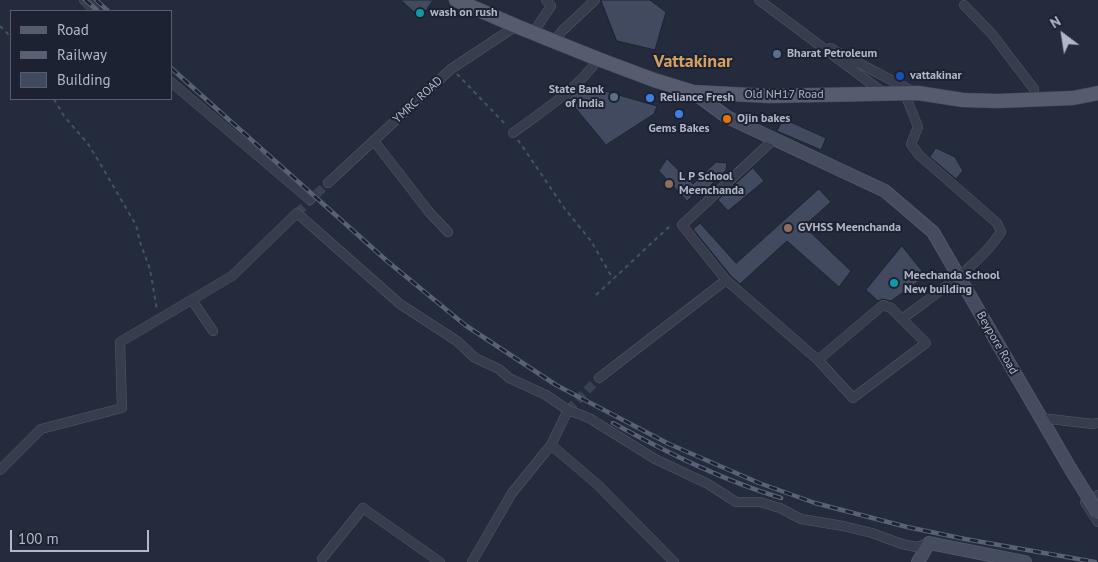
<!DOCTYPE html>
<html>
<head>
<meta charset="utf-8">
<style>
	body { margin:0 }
	#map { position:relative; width:1098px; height:562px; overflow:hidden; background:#232b3d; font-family:"PT Sans",sans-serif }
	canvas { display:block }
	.legend { position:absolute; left:10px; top:10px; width:162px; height:90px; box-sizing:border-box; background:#1c2232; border:1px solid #585e6e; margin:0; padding:6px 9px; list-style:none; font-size:15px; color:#b3b8c8 }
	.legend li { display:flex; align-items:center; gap:10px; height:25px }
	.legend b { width:25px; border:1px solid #585e6e }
	.north { position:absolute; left:1038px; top:10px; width:50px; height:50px; -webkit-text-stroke:4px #1c2232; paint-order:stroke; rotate:329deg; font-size:14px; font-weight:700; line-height:20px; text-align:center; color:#b3b8c8 }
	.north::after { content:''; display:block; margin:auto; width:18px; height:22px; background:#b3b8c8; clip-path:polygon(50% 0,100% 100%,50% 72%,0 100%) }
	.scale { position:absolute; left:10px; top:530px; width:139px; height:22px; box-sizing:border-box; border:2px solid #b3b8c8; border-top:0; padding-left:6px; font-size:15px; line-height:18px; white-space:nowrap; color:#b3b8c8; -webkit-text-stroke:4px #1c2232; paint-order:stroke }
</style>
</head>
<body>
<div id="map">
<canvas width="1098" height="562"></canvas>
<ul class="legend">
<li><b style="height:6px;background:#555c6d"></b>Road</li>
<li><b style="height:6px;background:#596174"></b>Railway</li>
<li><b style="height:14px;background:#424a5f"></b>Building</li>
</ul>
<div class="north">N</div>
<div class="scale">100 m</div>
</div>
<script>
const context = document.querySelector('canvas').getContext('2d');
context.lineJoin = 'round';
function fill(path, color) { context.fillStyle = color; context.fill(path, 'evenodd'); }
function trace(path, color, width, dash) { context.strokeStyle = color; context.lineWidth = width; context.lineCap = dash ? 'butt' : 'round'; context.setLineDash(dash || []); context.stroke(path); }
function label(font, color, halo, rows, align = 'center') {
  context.font = font + ' "PT Sans",sans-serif'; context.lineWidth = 4; context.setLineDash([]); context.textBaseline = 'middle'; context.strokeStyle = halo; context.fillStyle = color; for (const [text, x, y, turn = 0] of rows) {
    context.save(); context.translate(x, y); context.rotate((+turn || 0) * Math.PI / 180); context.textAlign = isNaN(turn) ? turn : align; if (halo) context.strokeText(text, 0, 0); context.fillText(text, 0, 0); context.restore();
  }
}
const building = new Path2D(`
	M401,0H433L421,18Z
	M601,0H650L666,12L655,50L617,41Z
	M584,85L657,106L654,114L606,145L568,99Z
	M784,119L826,138L821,150L777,131Z
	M936,148L955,157L963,171L956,179L930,157Z
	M667,159L693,184L716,162L727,163L726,170L705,191L702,187L687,201L659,171Z
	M753,168L764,181L728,211L718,200Z
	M819,189L831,202L804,226L851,271L839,287L787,241L740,284L731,276L693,229L700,223L736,263Z
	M902,246L926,276L891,301L882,299L878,301L866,290Z`);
fill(building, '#424a5f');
trace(building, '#1e2434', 1);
trace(new Path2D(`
	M297,213L328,183
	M568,410L599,378`), '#394052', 9, [9, 4.5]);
const minor = new Path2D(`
	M84,0L95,11
	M759,0L885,94
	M964,5L992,34L1034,89V100
	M533,33L551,6L546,0
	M554,41L562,31L595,0
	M830,48L914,92
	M171,82L310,200
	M513,133C542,111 577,90 598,59
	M374,141L429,212L448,232
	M328,183L451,69L516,26
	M726,280L818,360L853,398L926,343L891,308L883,305L818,360
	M192,300L213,331
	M902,319C934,295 980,265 1001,232L997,223L919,155L911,144L918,127L905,94
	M599,378L726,280L682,225L774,139
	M1041,418L1093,424L1098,423
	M551,445L598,485L674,562
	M0,470L41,429L122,408L120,342L232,276L297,213L400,304L457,341L475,358L499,369L509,378L546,395L568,410L589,418L655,459L708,484L736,502H760L780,508L801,519L843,526L872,533L902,544L916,547L929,543
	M1098,495L1085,502L1098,522
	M322,559L363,508L440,562
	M472,562L512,493L551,445L568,410`);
const secondary = new Path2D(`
	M693,92L727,117L885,191L933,232L1070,468
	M918,562L929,543L1025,562`);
const primary = new Path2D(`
	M456,0L516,26L598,59L654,80L693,92L769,96L918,93L963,100L998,101L1073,98L1098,93`);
trace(minor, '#525868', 10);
trace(secondary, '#525868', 14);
trace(primary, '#404656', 15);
trace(new Path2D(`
	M0,26L11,37
	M457,74L507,126
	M54,99L64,116L88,144L98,160L136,225L140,242L150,269L157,310
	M518,140L565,209L591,241L613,279
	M596,295L672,224`), '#43555b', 2, [4, 4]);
trace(minor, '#373d4d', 9);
trace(secondary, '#454c60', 12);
trace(primary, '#555c6d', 14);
const rail = new Path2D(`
	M85,0L98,11
	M96,0L108,11
	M171,68L387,261L465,325L556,385L669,444L759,483L815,503L907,527L965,539L1095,562
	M613,423C666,452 722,480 781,498`);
trace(rail, '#596174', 4.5);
trace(rail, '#1c2232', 2.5, [8]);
const secondaryBridge = new Path2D(`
	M1070,468L1098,513`);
trace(secondaryBridge, '#525868', 14, []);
trace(secondaryBridge, '#454c60', 12);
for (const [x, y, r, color] of [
	[420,13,5,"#0f9aa8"],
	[777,54,5,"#5c6f8a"],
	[900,76,5,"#1a4fb4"],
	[614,97,5,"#5c6f8a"],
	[650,98,5,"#3f7fe0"],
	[679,114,5,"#3f7fe0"],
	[727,119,5,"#e8710a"],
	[669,184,5,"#8d6e63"],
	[788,228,5,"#8d6e63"],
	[894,283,5,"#0f9aa8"]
]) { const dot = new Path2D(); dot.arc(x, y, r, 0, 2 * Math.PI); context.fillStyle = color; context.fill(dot); trace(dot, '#1c2232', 2); }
label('bold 12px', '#b3b8c8', '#1c2232', [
	["wash on rush",430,13],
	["Bharat Petroleum",787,54],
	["vattakinar",910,76],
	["State Bank",604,90,"right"],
	["of India",604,104,"right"],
	["Reliance Fresh",660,98],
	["Ojin bakes",737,119],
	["Gems Bakes",679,129,"center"],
	["L P School",679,177],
	["Meenchanda",679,191],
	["GVHSS Meenchanda",798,228],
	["Meechanda School",904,276],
	["New building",904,290]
], 'left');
label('12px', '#b3b8c8', '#1c2232', [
	["Old NH17 Road",784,95],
	["YMRC ROAD",418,100,-43],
	["Beypore Road",997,343,60]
]);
label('bold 18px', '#d5a160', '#1c2232', [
	["Vattakinar",693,62]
]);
</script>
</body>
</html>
